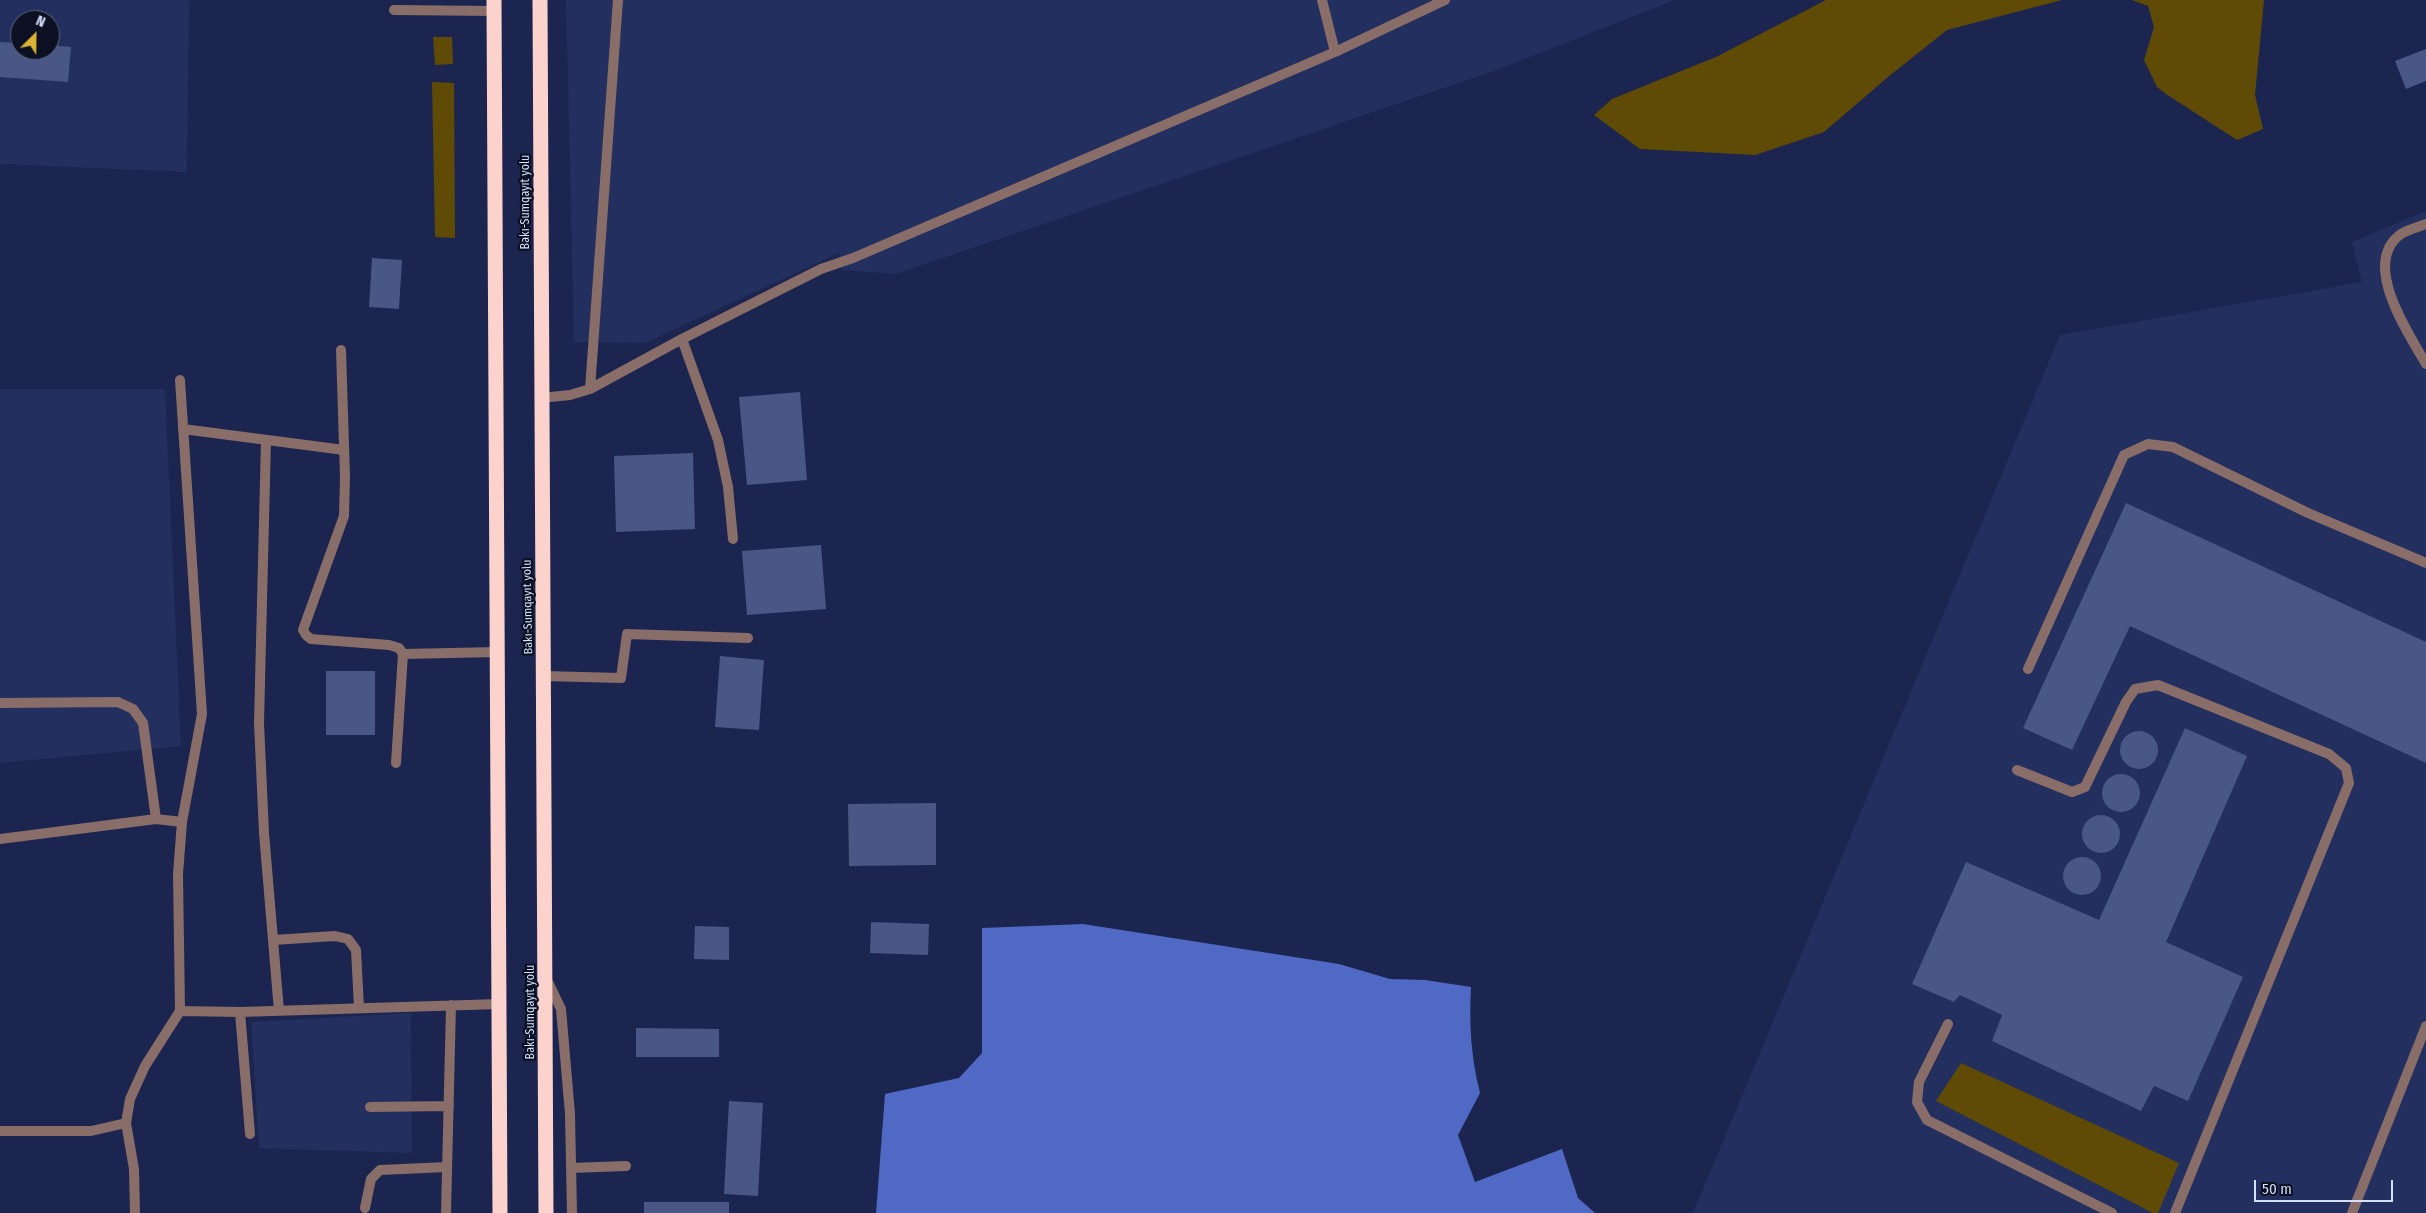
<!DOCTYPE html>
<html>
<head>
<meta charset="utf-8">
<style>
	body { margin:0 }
	#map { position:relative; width:2426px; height:1213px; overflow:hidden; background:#1b254f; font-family:"Fira Sans Condensed",sans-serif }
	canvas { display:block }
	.north { position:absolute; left:10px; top:10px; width:50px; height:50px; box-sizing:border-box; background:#0b1123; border:1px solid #5c6379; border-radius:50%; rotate:23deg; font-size:14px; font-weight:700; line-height:20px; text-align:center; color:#d5dffa }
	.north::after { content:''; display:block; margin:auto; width:18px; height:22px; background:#dbb233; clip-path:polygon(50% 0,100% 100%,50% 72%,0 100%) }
	.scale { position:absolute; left:2254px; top:1180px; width:139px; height:22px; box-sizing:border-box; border:2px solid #d5dffa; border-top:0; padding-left:6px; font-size:15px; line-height:18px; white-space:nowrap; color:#d5dffa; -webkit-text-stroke:4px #0b1123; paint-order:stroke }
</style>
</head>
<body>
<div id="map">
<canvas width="2426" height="1213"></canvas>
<div class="north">N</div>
<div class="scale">50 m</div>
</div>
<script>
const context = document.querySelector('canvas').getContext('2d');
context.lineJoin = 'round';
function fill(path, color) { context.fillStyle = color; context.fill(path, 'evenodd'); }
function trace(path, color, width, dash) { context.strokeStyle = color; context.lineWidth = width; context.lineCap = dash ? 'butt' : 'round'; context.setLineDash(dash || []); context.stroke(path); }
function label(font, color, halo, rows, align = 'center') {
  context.font = font + ' "Fira Sans Condensed",sans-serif'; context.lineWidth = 4.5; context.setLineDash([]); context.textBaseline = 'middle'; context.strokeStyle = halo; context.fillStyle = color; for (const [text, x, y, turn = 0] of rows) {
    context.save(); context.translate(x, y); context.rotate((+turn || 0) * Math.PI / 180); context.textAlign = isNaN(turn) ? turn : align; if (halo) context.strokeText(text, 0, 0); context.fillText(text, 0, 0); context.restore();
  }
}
fill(new Path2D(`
	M0,0H189L187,172L0,164ZM20,20H50V50H20Z
	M566,0H1675L1494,71L896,274L841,270L839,253L645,343L574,342Z
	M2426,211V1213H1693L2060,335L2362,282L2352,242Z
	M0,389H165L181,746L0,763Z
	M411,1013L412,1153L259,1148L251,1022Z`), '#232f5e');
fill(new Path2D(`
	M1826,0H2062L1947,30L1888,77L1824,132L1755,155L1640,149L1594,115L1612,99L1716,57Z
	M2132,0H2264L2255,95L2263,129L2237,140L2166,94L2157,87L2144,60L2154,27L2148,6Z
	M433,37H452L453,64L435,65Z
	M432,82L454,83L455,238L435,237Z
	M1961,1063L2179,1163L2158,1213H2153L1936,1101Z`), '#604b06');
fill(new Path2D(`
	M1083,924L1339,964L1390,979L1425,980L1471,987C1469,1024 1471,1057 1480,1093L1458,1135L1475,1182L1562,1149L1578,1198L1595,1213H876L885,1094L959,1078L982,1053V928Z`), '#5069c5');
fill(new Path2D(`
	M0,42L20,43V50H50V45L71,47L68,82L0,77Z
	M2426,49V81L2406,89L2395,61Z
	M372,258L402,260L399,309L369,307Z
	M800,392L807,480L747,485L739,397Z
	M693,453L695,529L616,532L614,456Z
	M2126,503L2426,642V763L2130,626L2072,750L2023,728Z
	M821,545L826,609L747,615L742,551Z
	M720,656L764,660L759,730L715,727Z
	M326,671H375V735H326Z
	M2185,728L2247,756L2166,942L2243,977L2188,1101L2154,1086L2141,1111L1992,1041L2002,1015L1960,995L1954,1002L1912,984L1966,862L2099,920Z
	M2120 750a19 19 0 1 1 38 0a19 19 0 1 1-38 0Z
	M2102 793a19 19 0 1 1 38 0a19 19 0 1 1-38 0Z
	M936,803V865L849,866L848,804Z
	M2082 834a19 19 0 1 1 38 0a19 19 0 1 1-38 0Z
	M2063 876a19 19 0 1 1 38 0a19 19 0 1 1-38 0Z
	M871,922L929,924L928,955L870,953Z
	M695,926L729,927V960L694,959Z
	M636,1028L719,1029V1057H636Z
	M729,1101L763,1103L758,1196L724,1194Z
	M644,1202H729V1213H644Z`), '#485785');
trace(new Path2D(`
	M1322,0L1335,52
	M394,10L494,11
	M2426,224C2418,227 2408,230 2401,234C2360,263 2409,334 2426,364
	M682,339L718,440L728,487L733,539
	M341,350L345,477L344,516L303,630L306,635L311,639L389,645L399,648L403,654L396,763
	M180,380L202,714L182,822L178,874L180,1011
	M590,389L618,0
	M541,398L570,395L590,389L682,339L821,269L853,258L1335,52L1445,0
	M183,429L344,450
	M266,440L259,723L264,833L279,1011
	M403,654L498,652
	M2028,669L2124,455L2148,444L2173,447L2308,513L2426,563
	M544,676L621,678L627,634L748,638
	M0,703L118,702L133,709L143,723L156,819
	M2017,770L2072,792L2085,787L2126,702L2135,689L2158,685L2329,754L2346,768L2349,783L2175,1213
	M0,839L156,819L182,822
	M273,940L335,936L348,939L356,950L359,1008
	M547,980L561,1009L570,1114L572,1213
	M240,1012L250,1134
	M1948,1024L1919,1082L1917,1102L1927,1120L2112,1213
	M370,1107L449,1106
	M0,1131H91L126,1123
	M571,1168L626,1166
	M365,1208L371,1179L380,1170L447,1167
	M135,1213L134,1169L126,1123L130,1099L145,1066L180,1011L240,1012L500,1004
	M446,1213L451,1005
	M2352,1213L2426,1026`), '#886d68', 10);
trace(new Path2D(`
	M494,0L500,1213
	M540,0L546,1213`), '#fbd3cc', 15);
label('12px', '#d5dffa', '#0b1123', [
	["Bakı-Sumqayıt yolu",526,202,-90],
	["Bakı-Sumqayıt yolu",528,607,-91],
	["Bakı-Sumqayıt yolu",531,1012,-90]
]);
</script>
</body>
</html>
